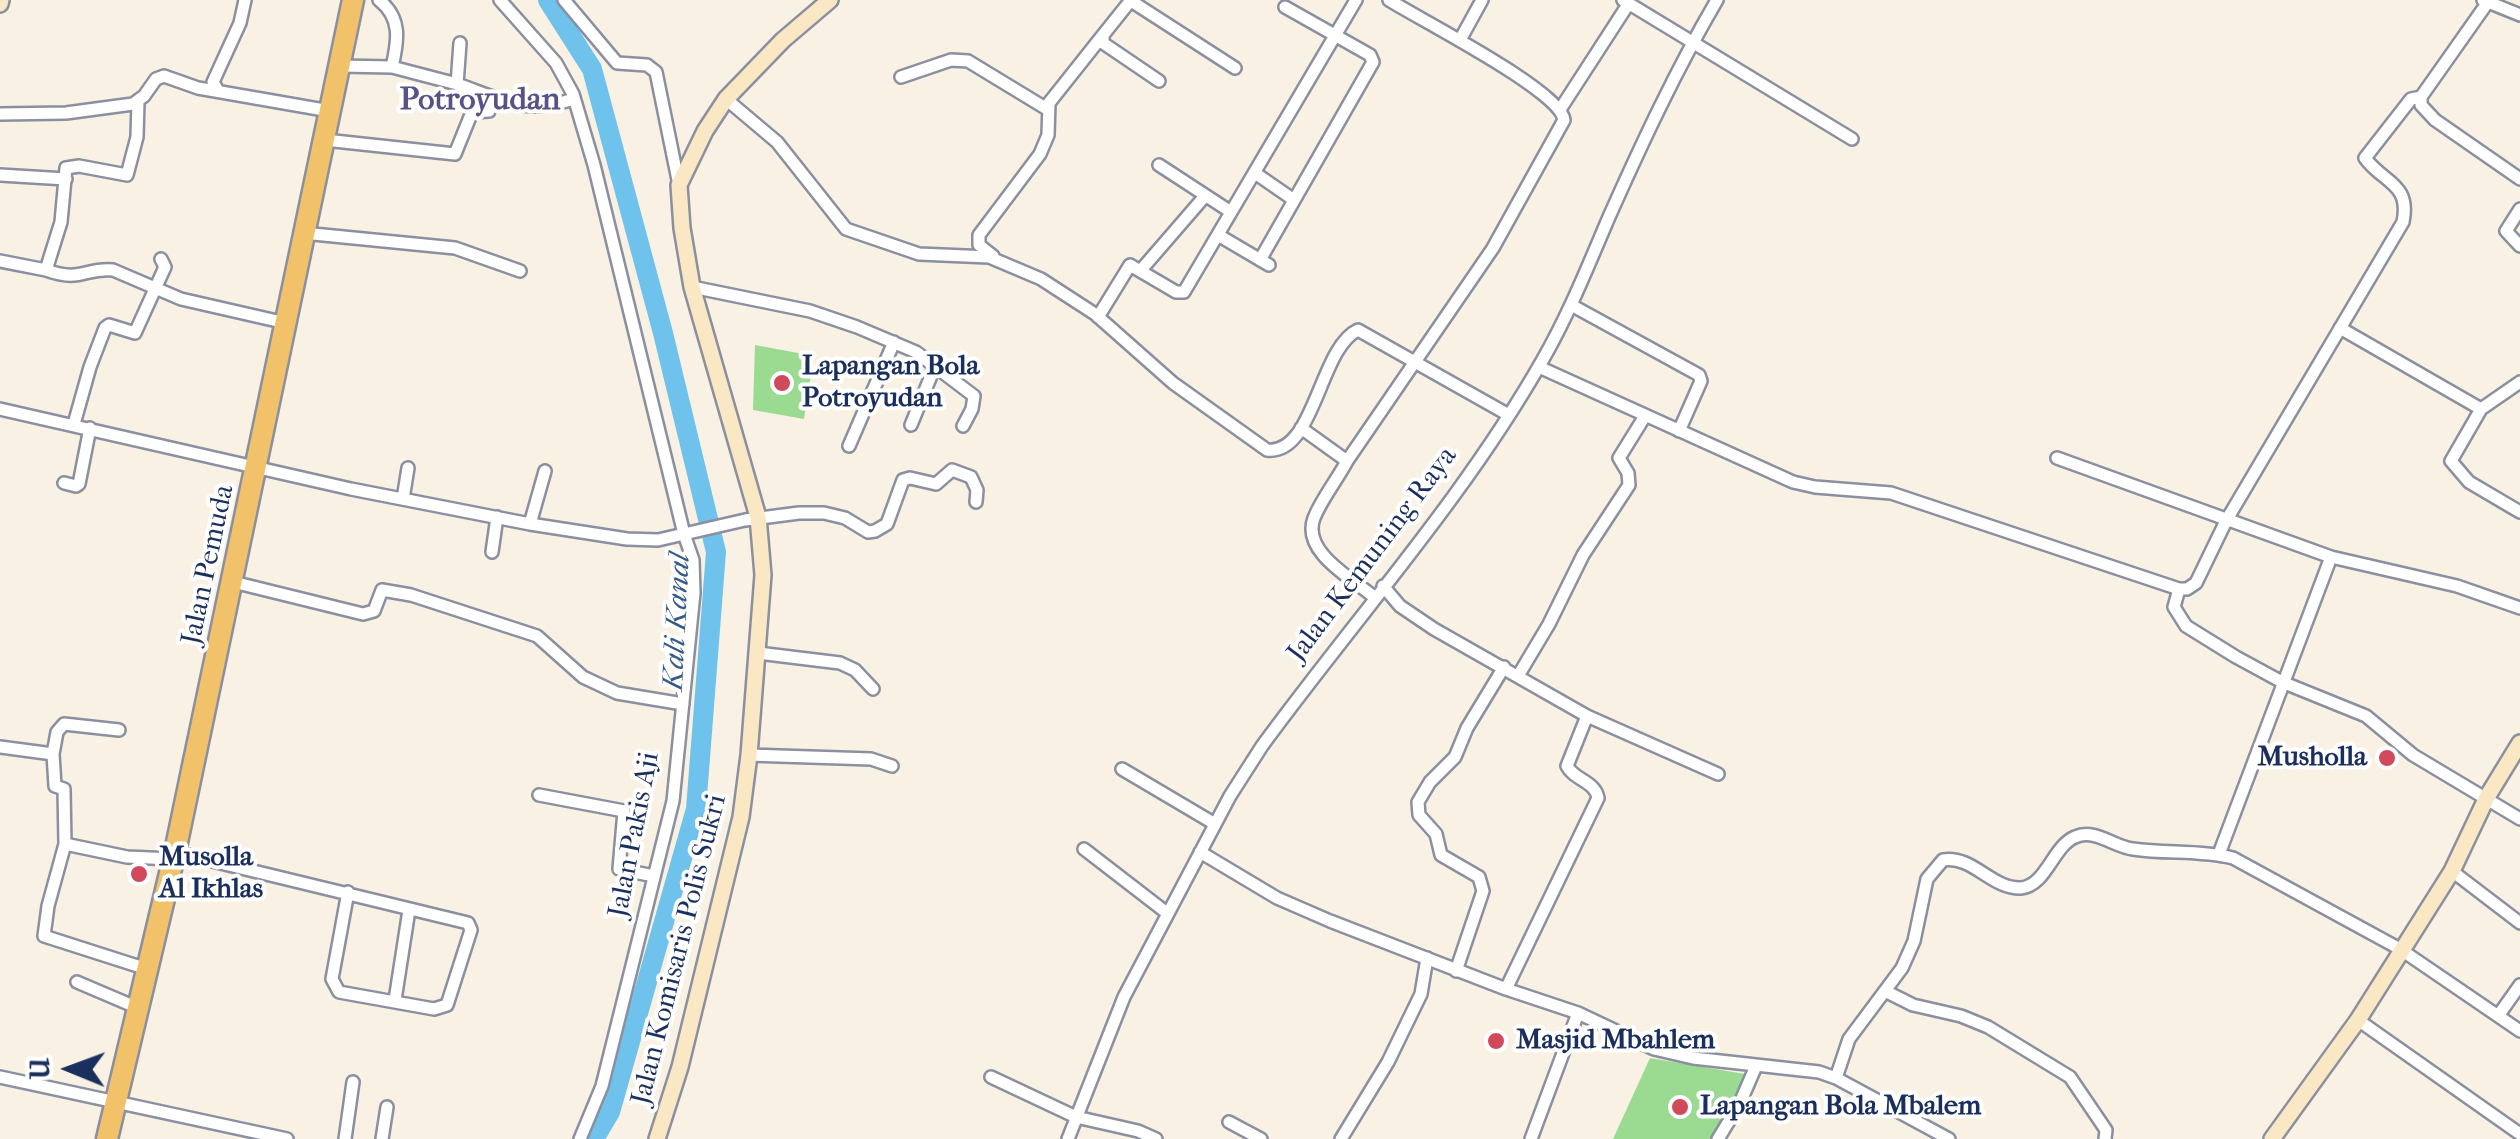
<!DOCTYPE html>
<html>
<head>
<meta charset="utf-8">
<style>
	body { margin:0 }
	#map { position:relative; width:2520px; height:1139px; overflow:hidden; background:#f9f1e3; font-family:"IM FELL French Canon",serif }
	canvas { display:block }
	.north { position:absolute; left:20px; top:1019px; width:100px; height:100px; -webkit-text-stroke:8px #fff; paint-order:stroke; rotate:271deg; font-size:28px; font-weight:700; line-height:40px; text-align:center; color:#1b2f5e }
	.north::after { content:''; display:block; margin:auto; width:35px; height:45px; background:#1b2f5e; clip-path:polygon(50% 0,100% 100%,50% 72%,0 100%) }
</style>
</head>
<body>
<div id="map">
<canvas width="2520" height="1139"></canvas>
<div class="north">U</div>
</div>
<script>
const context = document.querySelector('canvas').getContext('2d');
context.lineJoin = 'round';
function fill(path, color) { context.fillStyle = color; context.fill(path, 'evenodd'); }
function trace(path, color, width, dash) { context.strokeStyle = color; context.lineWidth = width; context.lineCap = dash ? 'butt' : 'round'; context.setLineDash(dash || []); context.stroke(path); }
function label(font, color, halo, rows, align = 'center') {
  context.font = font + ' "IM FELL French Canon",serif'; context.lineWidth = 8; context.setLineDash([]); context.textBaseline = 'middle'; context.strokeStyle = halo; context.fillStyle = color; for (const [text, x, y, turn = 0] of rows) {
    context.save(); context.translate(x, y); context.rotate((+turn || 0) * Math.PI / 180); context.textAlign = isNaN(turn) ? turn : align; if (halo) context.strokeText(text, 0, 0); context.fillText(text, 0, 0); context.restore();
  }
}
fill(new Path2D(`
	M755,345L814,356L804,419L753,410Z
	M1650,1058L1751,1075L1714,1139H1613Z`), '#9bdb91');
trace(new Path2D(`
	M548,0L592,69L663,333L716,552L696,809L610,1112L594,1139`), '#6fc2eb', 20);
const street = new Path2D(`
	M379,0C402,18 398,41 392,67
	M500,0L556,63L573,94L594,165L684,534L693,560L694,593L673,801L602,1086L580,1139
	M564,0L617,63L647,65L656,72L679,185
	M1131,0L1103,35V43L1159,81
	M1623,0L1852,139
	M2483,0L2520,15
	M1131,1L1235,68
	M2488,2L2421,97V105L2435,120L2520,179
	M1460,40L1482,0
	M340,66L392,67L457,84L460,43
	M901,77L951,60L968,61L1047,109
	M457,84C503,100 524,115 574,99
	M218,91L213,82L240,23L245,0
	M726,99L777,142L846,229L919,254L989,257L1041,279L1095,314L1173,383L1267,450C1315,455 1319,348 1358,330L1507,414
	M1561,108L1629,3
	M0,114L66,113L133,104L144,96L156,79L164,76L198,88L330,111
	M325,140L455,154L472,112L489,111L493,97
	M1159,165L1231,212
	M1255,173L1294,200
	M0,175L66,179
	M2520,209L2506,231L2520,246
	M303,233L455,248L520,271
	M1218,235L1269,265
	M993,256L979,245V235L1040,154L1048,135L1049,103L1103,35
	M1260,260L1373,62L1370,55L1285,7
	M0,261L46,270L61,222L66,168L79,166L127,175L137,137L138,102
	M46,270C82,283 85,267 113,270L181,299L286,323
	M1141,270L1205,196
	M692,287L810,311L857,327L916,352L974,396L972,409L963,426
	M1573,306L1699,375L1701,381L1679,431
	M1098,317L1130,265L1176,292H1184L1356,0
	M2340,328L2481,409
	M1539,367L1793,482L1815,487L1891,493L2179,589H2187L2196,583L2226,521L2403,222C2411,183 2383,183 2365,158L2411,99L2421,97
	M2520,382L2481,409L2451,461L2469,482L2520,512
	M0,409L351,489L530,524L627,539L658,540L745,520L799,513H824L845,518L868,532L875,531L887,524L903,480L910,478L936,484L952,470L971,477L977,490L976,502
	M74,424L90,367L105,328L109,325L135,333L165,267L161,259
	M911,425L935,366
	M1301,428L1347,461C1337,480 1322,498 1314,518C1301,552 1353,579 1374,597
	M849,446L894,342
	M2057,458L2331,557L2457,586L2520,608
	M1347,461L1493,248L1564,120C1561,91 1419,19 1389,0
	M64,483L76,486L79,484L90,428
	M403,499L408,468
	M530,524L545,471
	M492,552L497,517
	M233,582L363,614L374,611L382,590L411,595L537,636L583,677L617,693L683,704
	M1383,586L1400,606L1434,629L1587,716L1718,774
	M2179,589L2174,607L2186,626L2236,657L2282,682L2366,716L2413,755L2520,819
	M758,653L840,663L855,670L873,689
	M1518,676L1549,624L1583,555L1629,485L1628,473L1619,458L1645,416
	M0,747L53,754L55,786L64,789L65,844L48,906L44,936L147,969
	M53,754L57,732L64,724L119,730
	M749,755L871,759L892,766
	M1122,769L1215,824
	M539,795L624,811L619,869L654,876
	M65,844L127,857L173,859
	M1084,849L1167,913
	M175,852L468,923L471,930L447,1005L434,1009L339,992L332,979L348,892
	M1200,852L1277,898L1330,921L1506,989L1578,1013L1654,1049L1693,1058L1819,1072L1836,1078L1949,1139
	M2219,854L2331,557
	M2452,871L2520,923
	M1456,971L1483,891L1479,877L1441,855L1436,834L1419,815L1418,802L1430,782L1455,757L1467,728L1504,667
	M77,982L138,1008
	M1506,989L1598,798C1595,781 1574,780 1567,766L1587,716
	M1887,992L1913,1005L1961,1016L1988,1027L2070,1077L2106,1130L2105,1139
	M395,1000L409,910
	M2498,1016L2520,985
	M2358,1020L2520,1134
	M0,1077L287,1139
	M991,1077L1076,1117L1138,1131L1156,1139
	M1836,1078L1849,1039L1902,968L1914,941L1927,879L1943,860C1973,855 1991,889 2021,888C2046,886 2053,846 2075,837C2095,828 2114,847 2133,849C2167,854 2200,850 2233,858L2400,949L2520,1031
	M1229,1122L1261,1139
	M345,1139L353,1082
	M382,1139L387,1107
	M1068,1139L1124,997L1230,796L1262,746C1355,619 1464,498 1542,361C1569,314 1588,266 1609,217C1642,143 1676,70 1717,0
	M1341,1139L1388,1062L1421,994L1427,958
	M1531,1139L1578,1013
	M1718,1139L1740,1103L1756,1066`);
const secondary = new Path2D(`
	M0,4L1,0
	M657,1139L680,1067L741,817L749,755L763,575L758,517L692,287L682,228L679,185L705,131L726,99L783,40L830,0
	M2272,1139L2358,1020L2452,871L2487,797L2520,743`);
const highway = new Path2D(`
	M107,1139L175,852L353,0`);
trace(street, '#8a90a0', 16);
trace(secondary, '#8a90a0', 20);
trace(highway, '#8a90a0', 25);
trace(street, '#fff', 11);
trace(secondary, '#fae7c3', 15);
trace(highway, '#f2c26a', 20);
for (const [x, y, r, color] of [
	[782,383,10,"#d1495b"],
	[2387,758,10,"#d1495b"],
	[139,874,10,"#d1495b"],
	[1496,1041,10,"#d1495b"],
	[1680,1107,10,"#d1495b"]
]) { const dot = new Path2D(); dot.arc(x, y, r, 0, 2 * Math.PI); context.fillStyle = color; context.fill(dot); trace(dot, '#fff', 4); }
label('bold 28px', '#1b2f5e', '#fff', [
	["Lapangan Bola",802,367],
	["Potroyudan",802,399],
	["Musholla",2367,758,"right"],
	["Musolla",159,858],
	["Al Ikhlas",159,890],
	["Masjid Mbahlem",1516,1041],
	["Lapangan Bola Mbalem",1700,1107]
], 'left');
label('28px', '#1b2f5e', '#fff', [
	["Jalan Kemuning Raya",1373,555,-53],
	["Jalan Pemuda",209,565,-78],
	["Jalan Pakis Aji",635,835,-79],
	["Jalan Komisaris Polis Sukri",680,950,-76]
]);
label('italic 30px', '#345b88', '#fff', [
	["Kali Kanal",678,622,-87]
]);
label('bold 32px', '#595287', '#fff', [
	["Potroyudan",480,101]
]);
</script>
</body>
</html>
